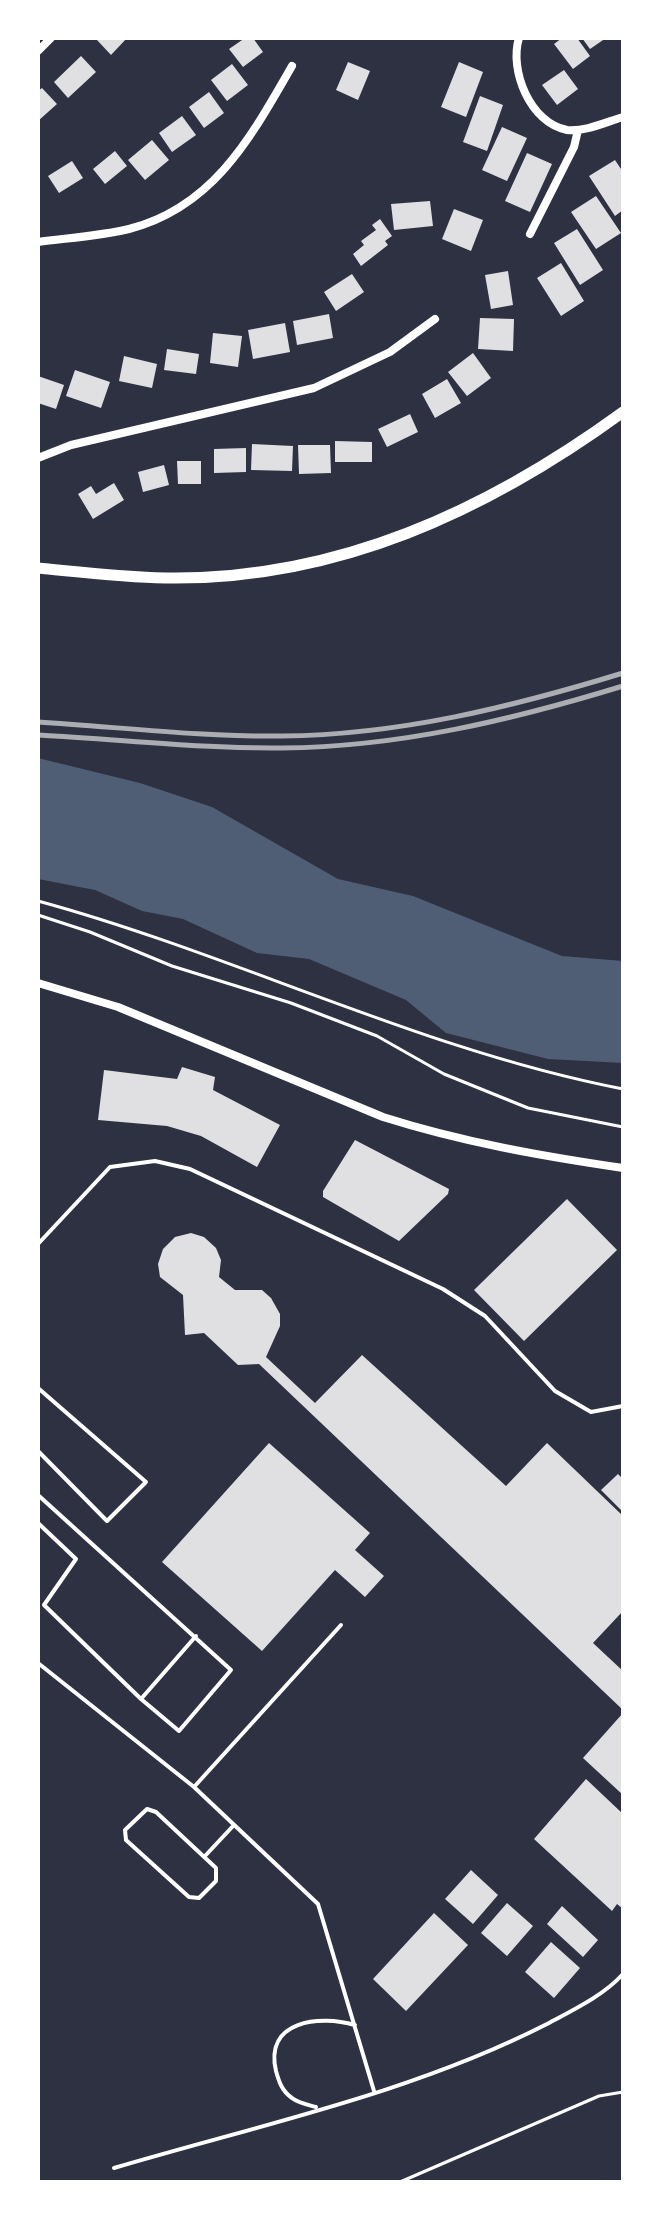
<!DOCTYPE html>
<html>
<head>
<meta charset="utf-8">
<style>
	body { margin:0 }
	#map { position:relative; width:661px; height:2220px; overflow:hidden; background:#2d3142; font-family:"Noto Sans",sans-serif }
	canvas { display:block }
	.frame { position:absolute; inset:0; border:40px solid #fff; pointer-events:none }
</style>
</head>
<body>
<div id="map">
<canvas width="661" height="2220"></canvas>
<div class="frame"></div>
</div>
<script>
const context = document.querySelector('canvas').getContext('2d');
context.lineJoin = 'round';
function fill(path, color) { context.fillStyle = color; context.fill(path, 'evenodd'); }
function trace(path, color, width, dash) { context.strokeStyle = color; context.lineWidth = width; context.lineCap = dash ? 'butt' : 'round'; context.setLineDash(dash || []); context.stroke(path); }
fill(new Path2D(`
	M38,758L140,783L212,807L338,879L413,896L562,956L623,961V1063L548,1059L446,1033L406,1000L309,959L257,953L183,919L142,911L95,890L38,879Z`), '#4f5d75');
fill(new Path2D(`
	M99,38H127L111,55L97,40Z
	M245,38H253L263,52L243,67L229,49Z
	M562,38H577L590,56L573,69L554,44Z
	M582,38H606L590,49Z
	M81,56L96,72L68,98L54,82Z
	M348,62L370,71L358,100L336,90Z
	M459,62L483,72L466,117L441,107Z
	M232,64L248,85L227,101L211,80Z
	M564,70L578,89L557,105L542,85Z
	M42,88L57,104L38,121V91Z
	M209,92L224,113L204,128L189,107Z
	M480,96L503,105L487,151L463,142Z
	M182,116L196,135L172,152L159,133Z
	M502,127L527,138L507,181L482,170Z
	M152,140L169,160L145,180L128,160Z
	M115,151L127,166L105,184L93,169Z
	M527,153L552,164L530,212L505,201Z
	M615,160L623,172V210L615,216L589,176Z
	M72,161L83,178L59,193L48,176Z
	M596,196L621,233L596,249L571,212Z
	M430,201L433,226L394,230L391,204Z
	M454,209L483,220L471,251L442,239Z
	M380,219L392,236L385,241L388,245L361,266L353,254L364,245L361,241L376,230L372,225Z
	M577,229L603,270L580,285L554,243Z
	M561,263L584,301L561,316L537,278Z
	M508,271L513,305L491,309L485,275Z
	M352,274L364,292L336,311L324,292Z
	M329,314L333,338L297,345L293,321Z
	M480,318L514,319L513,351L478,349Z
	M285,323L290,352L253,359L248,330Z
	M213,333L242,336L238,367L210,363Z
	M167,349L199,354L196,374L164,370Z
	M473,353L491,378L467,396L448,372Z
	M124,356L157,364L152,388L119,381Z
	M75,370L110,382L101,408L66,396Z
	M38,376L64,385L56,409L38,403Z
	M447,379L461,403L435,418L422,394Z
	M410,414L418,432L387,447L378,429Z
	M335,441L372,442V462H335Z
	M252,444L293,446L292,471L251,470Z
	M298,445H330L331,473L299,474Z
	M246,448V472L214,473V449Z
	M177,461H201V484H178Z
	M164,465L169,485L143,492L138,472Z
	M114,483L124,500L93,519L78,494L91,486L96,494Z
	M182,1067L215,1077L213,1090L280,1125L257,1167L201,1136L167,1126L98,1120L104,1070L177,1079Z
	M355,1140L449,1189L448,1194L399,1241L323,1197V1191Z
	M567,1199L617,1250L524,1341L474,1290Z
	M191,1233L204,1237L216,1248L221,1260L219,1277L235,1290H262L271,1298L280,1314V1326L266,1357L315,1403L362,1355L506,1486L547,1443L623,1516V1611L593,1643L623,1671V1710L259,1364L238,1365L204,1333L185,1335L183,1295L160,1277L158,1264L163,1249L175,1237Z
	M269,1443L370,1533L355,1550L384,1576L365,1597L335,1570L262,1651L162,1562Z
	M618,1474L623,1479V1512L601,1490Z
	M623,1713V1795L583,1758Z
	M586,1779L623,1814V1909L617,1904L612,1911L534,1839Z
	M471,1870L498,1895L473,1924L445,1899Z
	M507,1903L533,1926L507,1956L481,1933Z
	M562,1906L598,1940L583,1957L547,1924Z
	M434,1913L468,1945L406,2011L373,1979Z
	M551,1942L580,1968L554,1998L525,1972Z`), '#e0e0e3');
trace(new Path2D(`
	M38,901C236,955 421,1050 623,1089
	M38,915L90,932L172,966L291,1003L377,1036L444,1074L528,1108L623,1127
	M400,2182L599,2096L623,2092`), '#fff', 3);
trace(new Path2D(`
	M38,1244L110,1167L155,1161L190,1169L443,1289L485,1316L555,1391L591,1412L623,1406
	M38,1388L146,1482L107,1521L38,1451
	M38,1495L231,1670L179,1731L141,1699
	M38,1523L76,1559L44,1605L141,1699L196,1636
	M38,1663L194,1787L318,1904L374,2091
	M194,1787L341,1625
	M147,1809L156,1812L216,1868V1881L199,1898L189,1897L126,1840L125,1830Z
	M205,1856L234,1825
	M316,2107C309,2105 298,2103 292,2098C282,2091 279,2082 276,2071C264,2020 320,2015 355,2025
	M114,2168C259,2125 412,2093 547,2024C573,2010 603,1996 623,1974`), '#fff', 4);
trace(new Path2D(`
	M519,38C509,70 530,123 567,130C585,132 606,122 623,117
	M38,51L51,38
	M530,234L574,147L578,130
	M38,242C68,238 100,236 129,229C214,207 251,137 292,66
	M38,458L71,445L314,388L390,352L435,319
	M38,983L118,1007L383,1117C462,1142 541,1156 623,1168`), '#fff', 8);
trace(new Path2D(`
	M38,568C80,572 122,577 165,578C336,581 487,511 623,412`), '#fff', 11);
trace(new Path2D(`
	M38,722C119,727 201,737 282,736C399,735 512,707 623,673
	M38,735C119,739 201,749 282,748C399,747 512,720 623,686`), '#abadb3', 5);
</script>
</body>
</html>
